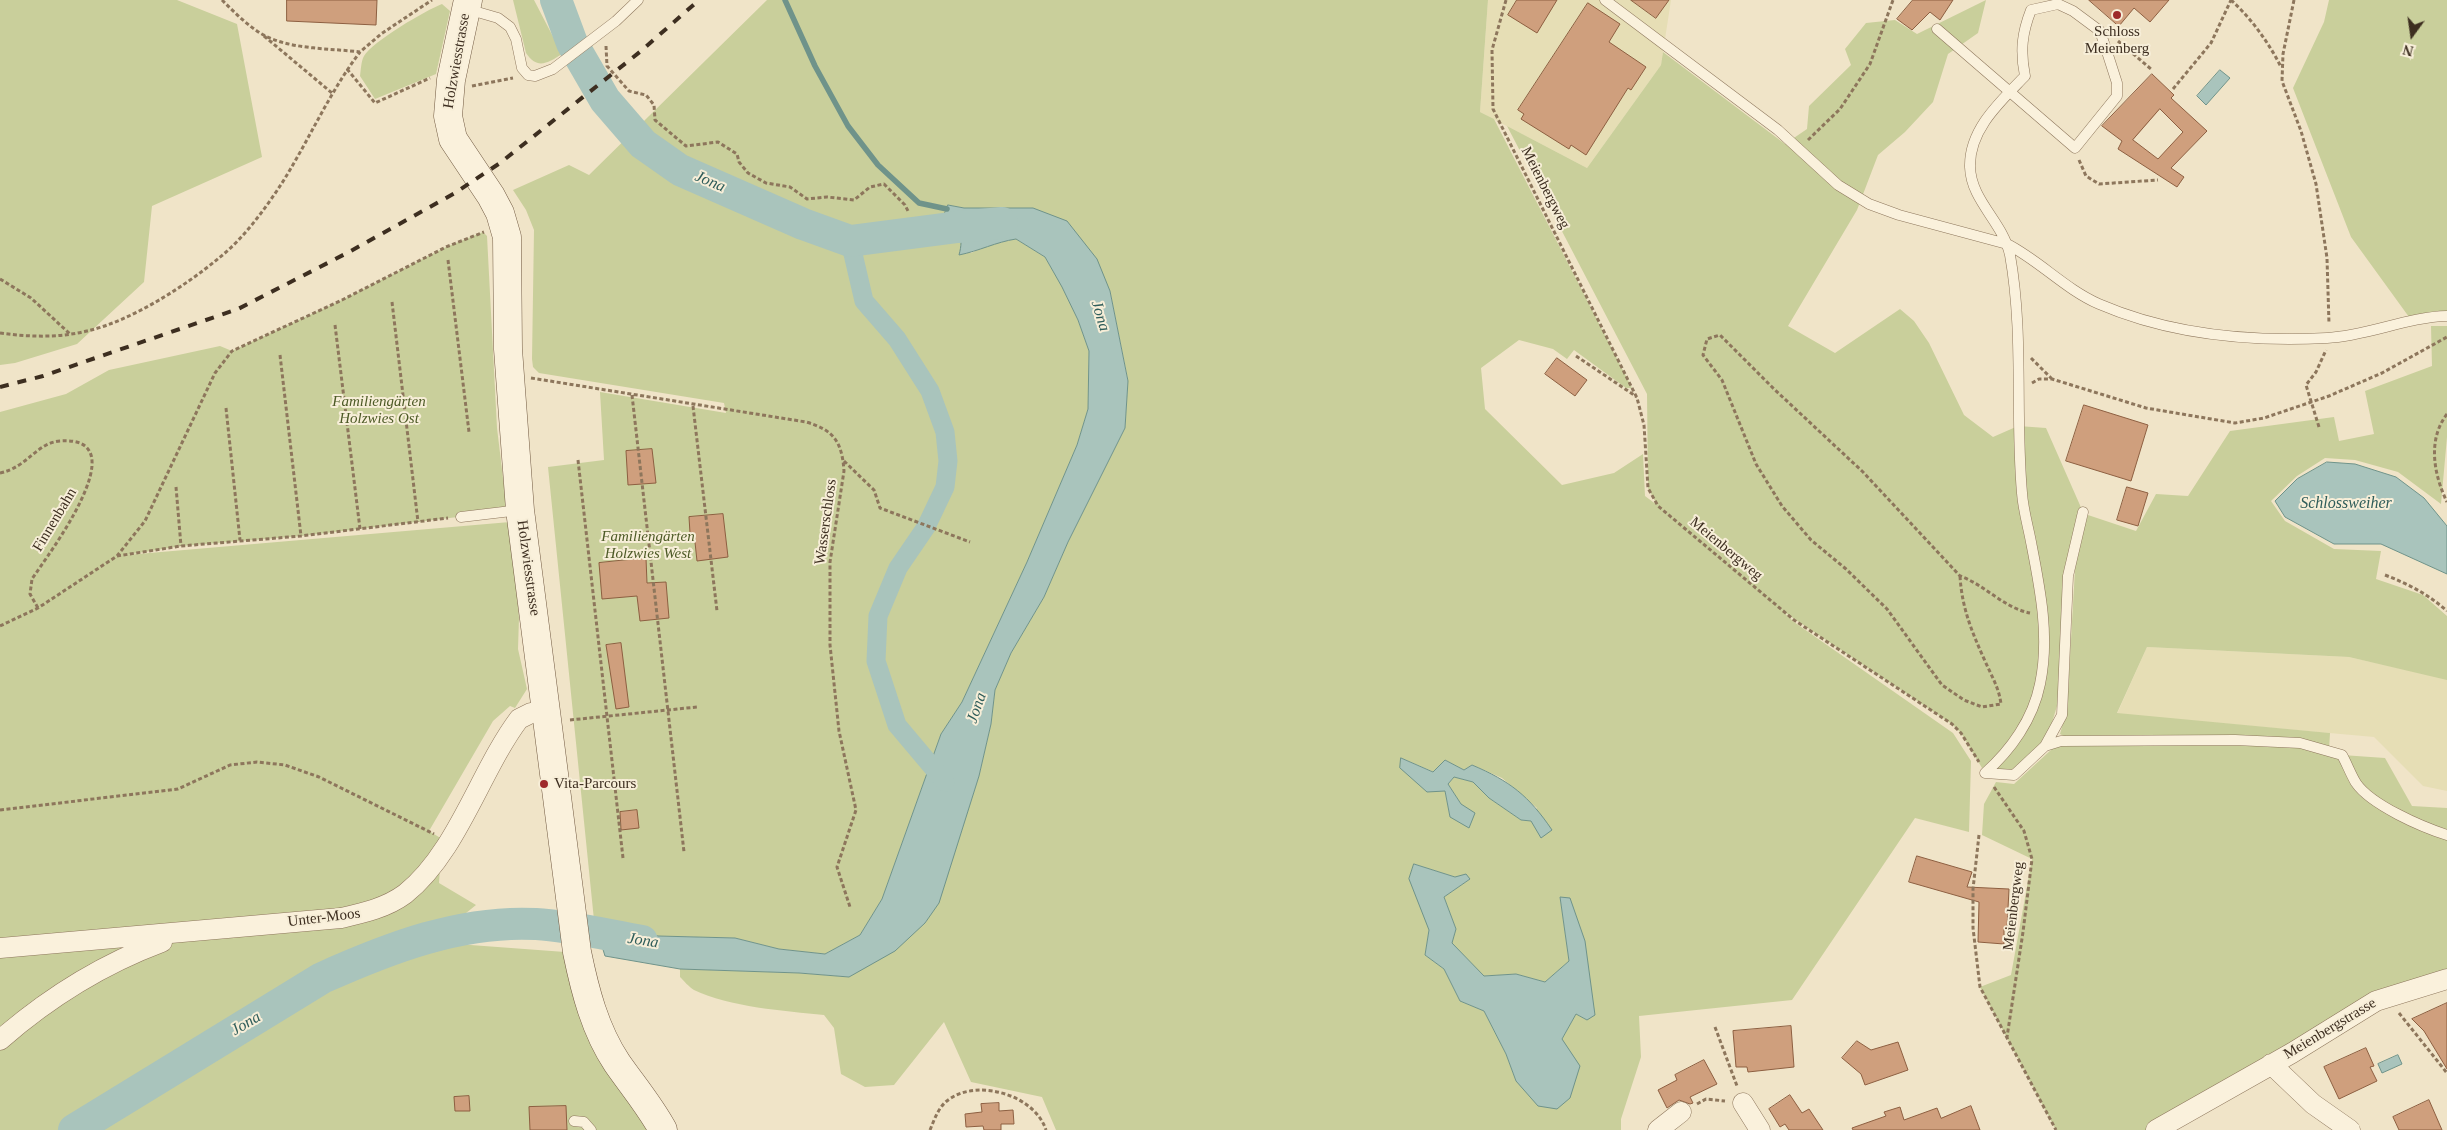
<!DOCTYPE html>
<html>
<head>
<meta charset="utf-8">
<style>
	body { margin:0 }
	#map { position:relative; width:2447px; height:1130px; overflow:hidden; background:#f0e4c8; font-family:"Times New Roman",serif }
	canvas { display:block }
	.north { position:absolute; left:2387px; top:10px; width:50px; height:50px; -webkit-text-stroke:4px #f7eed8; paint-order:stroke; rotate:194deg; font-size:14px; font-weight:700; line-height:20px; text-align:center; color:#3d2e20 }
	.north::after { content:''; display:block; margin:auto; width:18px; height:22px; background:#3d2e20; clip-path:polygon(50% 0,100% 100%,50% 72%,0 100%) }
</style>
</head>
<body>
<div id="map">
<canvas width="2447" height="1130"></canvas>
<div class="north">N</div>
</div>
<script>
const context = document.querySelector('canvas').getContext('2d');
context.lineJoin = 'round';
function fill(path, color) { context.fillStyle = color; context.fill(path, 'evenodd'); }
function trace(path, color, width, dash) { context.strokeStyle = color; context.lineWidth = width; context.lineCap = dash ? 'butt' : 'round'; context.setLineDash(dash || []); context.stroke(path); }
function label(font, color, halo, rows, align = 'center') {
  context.font = font + ' "Times New Roman",serif'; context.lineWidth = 4; context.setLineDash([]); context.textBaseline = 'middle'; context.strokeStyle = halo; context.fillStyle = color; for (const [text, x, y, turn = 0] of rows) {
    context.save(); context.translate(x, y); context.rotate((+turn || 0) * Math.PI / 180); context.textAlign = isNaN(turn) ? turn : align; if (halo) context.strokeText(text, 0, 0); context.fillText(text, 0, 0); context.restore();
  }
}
fill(new Path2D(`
	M1488,0H1671L1661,65L1587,168L1480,112Z
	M2147,647L2349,657L2447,679V791L2423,786L2374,737L2117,714Z`), '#e6deb5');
fill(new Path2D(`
	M0,0H177L237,24L262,157L152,206L144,282L77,344L15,363L0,365Z
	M513,0H534L562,54C548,63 537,70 526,53Z
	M767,0H1488L1480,112L1494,119L1632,388H1626L1574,350L1567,359L1553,349L1519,340L1481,368L1485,409L1562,485L1614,473L1643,454L1645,496L1657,505L1648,488L1647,394L1507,126L1587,168L1661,65L1663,52L1785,144L1807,129L1809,106L1851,65L1845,49L1866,23L1895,20L1917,34L1986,0L1978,33L1948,54L1933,102L1905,132L1878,155L1857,210L1788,326L1835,353L1900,309L1914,321L1929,343L1964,415L1993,437L2018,426L2046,428L2083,512L2068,576L2060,696L2045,746L2014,775L1985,773L1961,733L1952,724L1781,610L1794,622L1953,733L1971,761L1969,832L1915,818L1792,1000L1639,1016L1641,1057L1621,1119V1130H1056L1042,1097L971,1082L944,1022L894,1085L865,1087L841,1074L834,1028L824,1015C785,1011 729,1007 694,990C689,987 684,981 680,977V969L799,973L849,977L925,923L938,903L979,776L991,724L995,690L1011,653L1044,597L1068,542L1125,428L1128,380L1110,291L1033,208H964L948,205L945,213C956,221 961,230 962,244L971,253L993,243L1016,239L1045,257L1062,286L1078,320L1089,351L1088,409L1077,445L1027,562L962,702L941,734L882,899L860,935L825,954L779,949L735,938L658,936L594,920L548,467L604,460L600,392L726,413L724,403L539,373L533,367L532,359L534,230L526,210L513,190L569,165L589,175ZM1401,758L1434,772L1445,760L1464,770L1472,765L1502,778L1537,808L1531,821L1521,820L1489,798L1473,782L1454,777L1448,784L1461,804L1450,817L1445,791ZM1414,864L1455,877L1470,879L1444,897L1456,929L1451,943L1484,976L1516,974L1545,982L1569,961L1560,897L1587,1020L1576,1014L1562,1039L1516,1081L1506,1054L1484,1011L1460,1001L1444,969L1425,955L1429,930Z
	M2329,0H2447V315L2409,317L2351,237L2293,88L2324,22Z
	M442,4L450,11L436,74L375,99L360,76C361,70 361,61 364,56C372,42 426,10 442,4Z
	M483,232L487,236L497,428L507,511L301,536L181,546L126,555L510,522L519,617L518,649L527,689L515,708L510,706L493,721L429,831L447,842L441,852L439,883L476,905L430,942L565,952L650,1130H0V412L66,394L109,370L220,346L232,351L342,300L446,247Z
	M2431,326H2447V437L2441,504L2398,472L2355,460L2325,458L2297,476L2271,501L2285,521L2334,549L2381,551L2376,579L2423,595L2447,616V680L2349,657L2147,647L2117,713L2330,733L2329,750L2342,755L2385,758L2412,806L2447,808V979L2376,1001L2155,1130H2056L1980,987L2011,975L2032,859L1982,835L1984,804L1996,782L2014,784L2052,749L2071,740L2060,734L2067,709L2076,552L2088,515L2136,531L2156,494L2188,496L2230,431L2334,417L2339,441L2374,434L2365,391L2432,366Z`), '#c9cf9b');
const water = new Path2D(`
	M2220,70L2230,78L2206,105L2197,96Z
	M948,205L964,208H1033L1067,221L1097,259L1110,291L1128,381L1125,428L1068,542L1044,597L1011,653L995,690L991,724L979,776L939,903L925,923L895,951L849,977L799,973L680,969L605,956L594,920L658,936L735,938L779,949L825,954L860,935L882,899L941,734L962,702L1027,562L1077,445L1088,409L1089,351L1078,320L1062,287L1045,257L1016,239C996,242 979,251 959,255C964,237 960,224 945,213Z
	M2327,462L2355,464L2396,477L2424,498L2447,526V574L2381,544H2334L2285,517L2275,501L2297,479Z
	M1401,758L1433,772L1445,760L1464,770L1472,765C1510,781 1529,796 1552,830L1541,838L1531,821L1521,820L1489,798L1473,782L1454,777L1448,784L1461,804L1475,813L1469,828L1450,817L1445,791L1427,792L1400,768Z
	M1414,864L1455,877L1466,874L1470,879L1444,897L1456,929L1452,943L1484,976L1516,974L1545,982L1569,961L1560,897L1570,898L1585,941L1595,1015L1587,1020L1576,1014L1562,1039L1580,1066L1570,1098L1557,1109L1538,1106L1516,1081L1506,1054L1484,1011L1460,1001L1444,969L1425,955L1429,930L1409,879Z
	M2398,1055L2402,1064L2382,1073L2378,1064Z`);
fill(water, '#a9c4bc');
trace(water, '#6f938a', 1);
trace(new Path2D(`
	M785,0L815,66L848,126L878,165L919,203L947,209`), '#6f938a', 5.5);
trace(new Path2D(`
	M850,241L864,301L897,339L930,391L945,432L948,461L945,487L926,527L898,568L878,616L876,661L897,725L945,782`), '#a9c4bc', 19);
trace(new Path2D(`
	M556,0L572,43L605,100L643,144L680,170L803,224L850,241L958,227L1002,223
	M74,1130L322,978C389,948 461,920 536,924C571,926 607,935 642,941`), '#a9c4bc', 32);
const building = new Path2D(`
	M287,0H377L376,25L287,21Z
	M1517,0H1557L1537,33L1508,15Z
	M1631,0H1669L1656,18Z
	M1913,0H1953L1940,20L1930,12L1912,30L1897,19Z
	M2089,0H2169L2150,22L2134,8L2119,26Z
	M1588,3L1620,24L1609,42L1646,67L1631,90L1628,88L1586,155L1571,145L1569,149L1521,119L1524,114L1518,110Z
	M2152,74L2174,95L2171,98L2207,131L2171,168L2184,177L2177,187L2118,149L2122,141L2102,126ZM2160,109L2183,132L2158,159L2133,140Z
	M1557,358L1587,380L1575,396L1545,374Z
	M2084,405L2148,425L2131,481L2066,461Z
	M652,449L656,483L628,485L626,451Z
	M2127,487L2148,493L2138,526L2117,520Z
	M723,514L728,557L697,561L694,533H690L689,517Z
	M646,558L647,583L666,582L669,618L640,621L637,596L602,599L599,563Z
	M621,643L629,707L616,709L606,645Z
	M637,810L639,828L621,830L620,812Z
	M1917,856L1972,872L1967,887L2009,889L2007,928L2004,929V944L1978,942L1979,902L1909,882Z
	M2447,1003V1069L2424,1031L2412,1019Z
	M1791,1026L1794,1067L1748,1072L1747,1067H1736L1733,1031Z
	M1857,1041L1871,1050L1898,1042L1908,1070L1865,1085L1861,1074L1842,1058Z
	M2366,1048L2374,1066L2370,1067L2377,1081L2339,1099L2324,1067Z
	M1704,1060L1717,1084L1690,1097L1693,1103L1690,1104L1679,1100L1667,1108L1658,1090L1677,1080L1675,1075Z
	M1790,1095L1802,1113L1809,1109L1823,1130H1789L1785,1124L1780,1127L1769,1109Z
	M469,1096L470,1111H455L454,1097Z
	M2429,1100L2442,1130H2399L2393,1117Z
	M999,1103V1111L1013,1110L1014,1124H1001V1130H984L983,1126L966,1127L965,1114L982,1112L981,1104Z
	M566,1106L567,1130H530L529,1107Z
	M1971,1106L1980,1130H1853L1852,1128L1886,1116L1884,1112L1900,1107L1904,1120L1937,1108L1941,1118Z`);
fill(building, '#cf9f7d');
trace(building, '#8d5f41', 1);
const lane = new Path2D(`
	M1605,0L1778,130L1838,185L1869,204L1899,215L2007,244C2040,261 2065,289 2099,304C2171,335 2251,342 2327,338C2368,336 2407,317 2447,316
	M467,9L498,18L510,27L516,39L522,68L528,75L535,76L553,69L616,21L638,0
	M1937,29L2075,148L2117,96V83L2108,55L2100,31L2073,11L2058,4L2031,10C2022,33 2020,51 2025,76C2001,101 1969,129 1970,167C1971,201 2003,222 2010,255C2024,334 2015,414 2022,493C2023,509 2028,526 2031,542C2040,588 2050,637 2040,684C2033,719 2011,750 1985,773
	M461,517L520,510
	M2045,746L2061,741L2235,740L2300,743L2342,755C2347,764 2351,775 2356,783C2371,805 2422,827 2447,835
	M1985,773L2014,775L2045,746L2062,715L2068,576L2083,512
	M574,1121L584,1122L591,1130`);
const street = new Path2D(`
	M0,948L341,918C363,913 386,908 405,894C457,853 480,771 519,719L531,713L547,710
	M0,1040C47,999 103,964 162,942
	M2271,1064L2313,1104L2350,1130
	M1743,1103L1760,1130
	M1658,1130L1681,1112
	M2156,1130L2292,1053L2376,1001L2447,979`);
const secondary = new Path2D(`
	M468,0L451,80L448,116L453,139L491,196L500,213L507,237L508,349L520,510L577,952C585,991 595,1030 617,1063C633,1086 650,1106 663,1130`);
trace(lane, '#8d765c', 11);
trace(street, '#8d765c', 21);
trace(secondary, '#6f573f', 29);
trace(new Path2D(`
	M222,0C234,12 246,24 260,33C288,50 329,48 360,52L381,34L432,0
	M1506,0L1492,50L1493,109L1637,398L1644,425L1648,488L1658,506L1794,620L1952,724L1961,733L1979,762
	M2231,0C2251,18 2269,43 2281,67
	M2294,0L2283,54L2282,81L2301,131L2316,184L2327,258L2329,324
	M264,36L332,93
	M2118,41L2151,69
	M606,46L607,66L629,91L646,95L654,105L655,120L686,146L718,142L737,154L739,162L748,173L766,183L790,187L807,199L827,197L854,200L870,187L884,184L905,205L909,213
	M347,69L375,103L430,78
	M472,86L513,78
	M2173,89L2211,43L2231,0
	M1808,140L1840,109L1870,64L1893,0
	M2079,160L2086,176L2099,184L2158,180
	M448,260L469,432
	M0,279L31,298L70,334
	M392,302L418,522
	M335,325L360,529
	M0,333C29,337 59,338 87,331C131,321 184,287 219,258C244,238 265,209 282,183C309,140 329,93 360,52
	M280,355L301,536
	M1576,356L1637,397
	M2031,358L2052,379
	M531,378L806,422C834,430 842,442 844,471L830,562V645L839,731L856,810L837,867L850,907
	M2032,383L2039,379H2052L2146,408L2235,423L2264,418L2329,396L2382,373L2447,337
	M632,395L684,852
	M693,406L717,611
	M226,408L240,540
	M2447,414C2427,440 2434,475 2447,502
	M2319,427L2306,385L2316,372L2326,350
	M578,460L623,858
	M844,461L874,490L880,508L970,542
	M0,473C28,467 36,443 60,441C140,435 47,556 32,579L30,594L38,608
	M176,487L181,546
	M117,556L181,546L301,536L448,518
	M2385,575C2408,584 2428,594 2447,611
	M1960,576C1962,609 1972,632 1985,661C1992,677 1999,688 2001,704L1982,707L1964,700L1942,685L1887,609L1846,569L1811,540L1782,506L1756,464L1722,380L1703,355L1707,339L1720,335L1774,389L1863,472L1960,576C1985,585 2004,608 2030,613
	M0,626L38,608L117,556L145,521L215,373L232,351L342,300L446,247L484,232
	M570,720L697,707
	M1994,787L2024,831L2032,859L2023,932L2007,1037
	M0,810L178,789L230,765L257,762L285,765L319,777L434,834
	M1979,835L1973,889V928L1980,987L2056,1130
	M2399,1013L2447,1073
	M1715,1027L1737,1086
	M1697,1104L1706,1099L1725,1101
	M930,1130C935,1118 939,1105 951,1098C981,1079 1035,1096 1046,1130`), '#8d765c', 3, [4, 2.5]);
trace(lane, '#faf1dc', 10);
trace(street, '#faf1dc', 20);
trace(secondary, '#faf1dc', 28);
trace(new Path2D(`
	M0,387L43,376L238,309L349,252L455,193L500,163L641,51L699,0`), '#3d2e20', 4, [9, 9]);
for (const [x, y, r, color] of [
	[2117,15,5,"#9e2a2b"],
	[544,784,5,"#9e2a2b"]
]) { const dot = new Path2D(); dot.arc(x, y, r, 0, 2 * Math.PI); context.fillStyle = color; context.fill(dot); trace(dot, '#f7eed8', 2); }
label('15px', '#3d2e20', '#f7eed8', [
	["Schloss",2117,32],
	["Meienberg",2117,49],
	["Vita-Parcours",554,784,"left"]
]);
label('15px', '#3d2e20', '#f7eed8', [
	["Holzwiesstrasse",457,61,-80],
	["Meienbergweg",1545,188,63],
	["Finnenbahn",55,520,-59],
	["Wasserschloss",826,522,-82],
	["Meienbergweg",1726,549,40],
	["Holzwiesstrasse",528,568,82],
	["Meienbergweg",2014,906,-83],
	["Unter-Moos",324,918,-7],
	["Meienbergstrasse",2330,1029,-31]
]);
label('italic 15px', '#4d5a26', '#f7eed8', [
	["Familiengärten",379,402],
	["Holzwies Ost",379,419],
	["Familiengärten",648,537],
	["Holzwies West",648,554]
]);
label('italic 16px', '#2f5d5a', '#f7eed8', [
	["Jona",710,182,23],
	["Jona",1100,316,73],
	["Schlossweiher",2346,504],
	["Jona",977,708,-71],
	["Jona",643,941,9],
	["Jona",246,1024,-31]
]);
</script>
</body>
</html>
